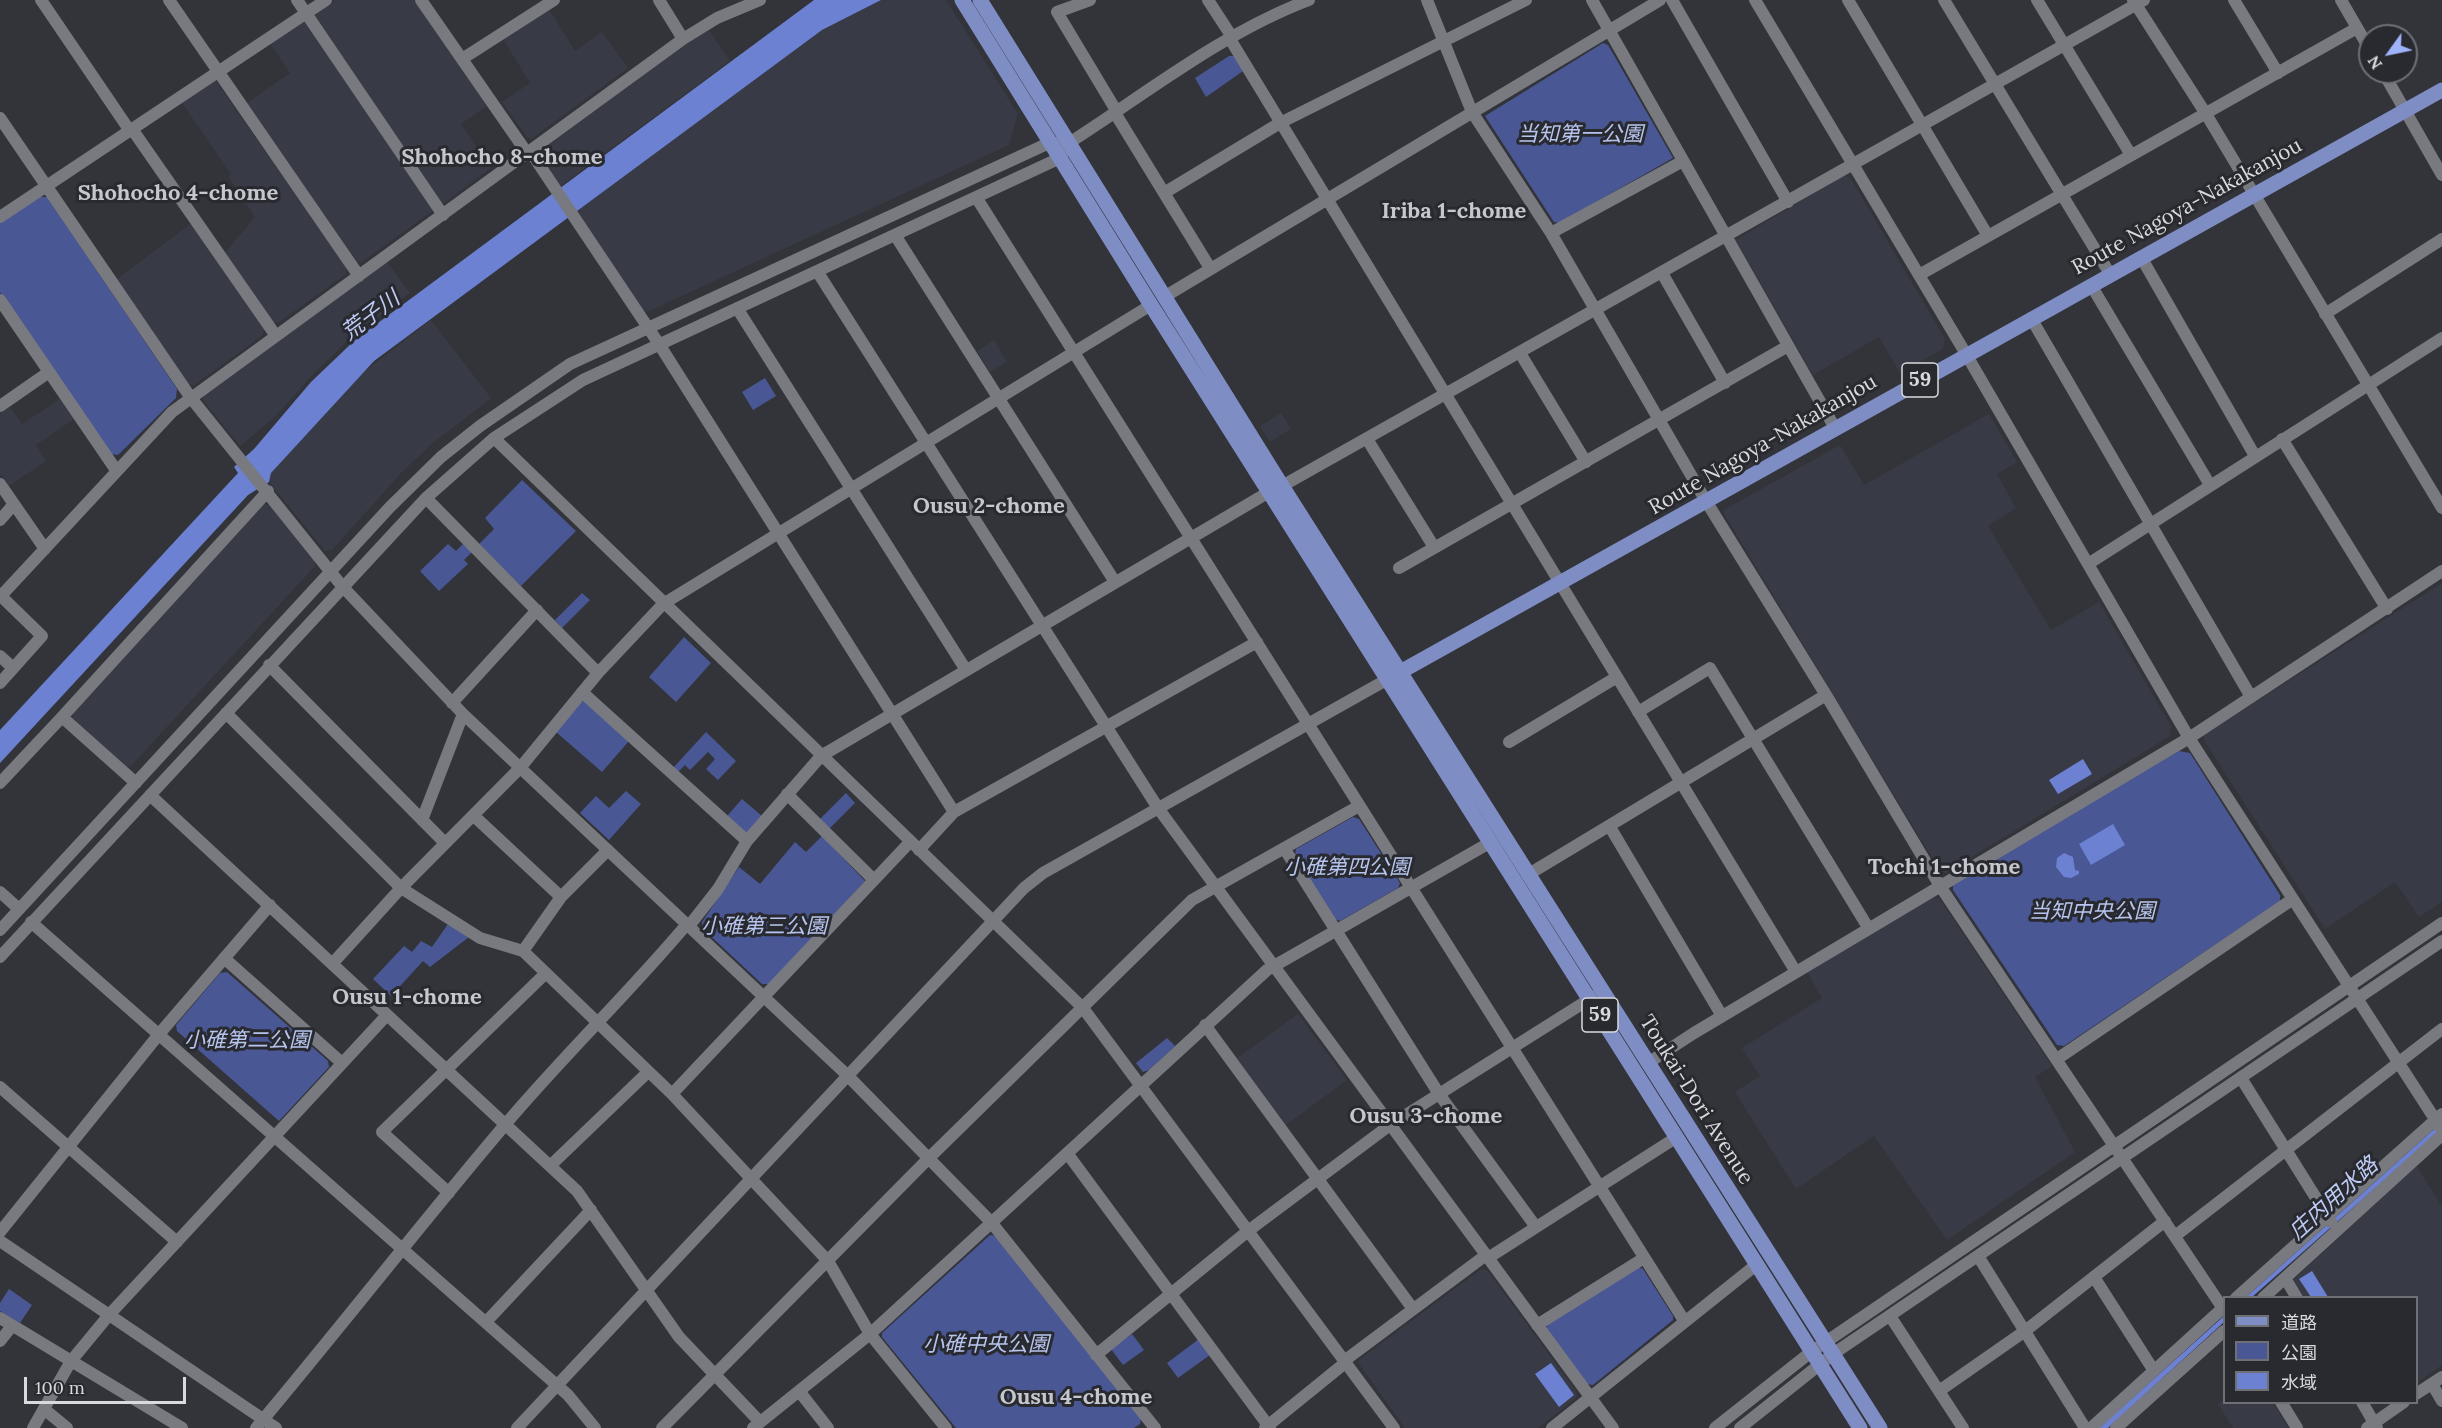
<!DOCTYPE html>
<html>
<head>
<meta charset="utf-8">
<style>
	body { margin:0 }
	#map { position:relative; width:2442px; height:1428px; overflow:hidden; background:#323439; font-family:Lora,"Noto Sans JP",serif }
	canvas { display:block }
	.legend { position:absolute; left:2223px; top:1296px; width:195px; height:108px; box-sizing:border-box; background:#292a2f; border:2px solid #6f7075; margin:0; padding:8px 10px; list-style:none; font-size:18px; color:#d9dadd }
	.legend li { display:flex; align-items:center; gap:12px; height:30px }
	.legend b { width:30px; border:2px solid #6f7075 }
	.north { position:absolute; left:2358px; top:24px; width:60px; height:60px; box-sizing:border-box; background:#292a2f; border:2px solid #6f7075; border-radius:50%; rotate:237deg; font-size:16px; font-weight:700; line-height:24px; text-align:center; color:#d9dadd }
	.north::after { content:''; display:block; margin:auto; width:21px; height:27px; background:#9fb3fd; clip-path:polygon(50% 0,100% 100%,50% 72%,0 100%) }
	.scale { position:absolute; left:24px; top:1377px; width:162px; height:27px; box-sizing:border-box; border:3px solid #d9dadd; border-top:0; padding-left:8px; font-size:18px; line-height:21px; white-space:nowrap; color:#d9dadd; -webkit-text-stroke:4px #292a2f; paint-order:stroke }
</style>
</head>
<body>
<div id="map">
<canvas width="2442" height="1428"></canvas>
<ul class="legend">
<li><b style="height:8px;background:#7f8dc5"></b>道路</li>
<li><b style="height:16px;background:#495795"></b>公園</li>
<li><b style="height:16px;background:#6d81d2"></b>水域</li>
</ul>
<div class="north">N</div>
<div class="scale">100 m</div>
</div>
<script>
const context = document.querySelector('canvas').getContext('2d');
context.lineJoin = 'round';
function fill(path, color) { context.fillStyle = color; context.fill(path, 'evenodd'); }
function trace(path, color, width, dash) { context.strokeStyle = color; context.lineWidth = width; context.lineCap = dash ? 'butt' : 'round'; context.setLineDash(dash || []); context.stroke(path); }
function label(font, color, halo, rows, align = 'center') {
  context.font = font + ' Lora,"Noto Sans JP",serif'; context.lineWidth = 6; context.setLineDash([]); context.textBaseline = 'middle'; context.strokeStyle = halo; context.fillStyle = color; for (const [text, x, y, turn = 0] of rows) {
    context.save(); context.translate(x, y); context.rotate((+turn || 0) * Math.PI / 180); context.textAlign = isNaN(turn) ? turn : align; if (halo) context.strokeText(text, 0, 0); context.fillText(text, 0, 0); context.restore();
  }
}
fill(new Path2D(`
	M335,0H414L487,106L461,124L491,168L444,203H439L314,18L316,13Z
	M881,0H946L1018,114L1009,145L647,312L642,309L577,212L585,204L822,30Z
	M549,9L575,51L602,32L628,68L531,139L527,137L502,102L530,83L503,39Z
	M302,22L309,23L433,207L431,212L362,262H357L247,103L290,73L270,43Z
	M709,30L730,61L559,187L539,152L686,44Z
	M215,80L347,268L346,274L278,323L271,322L224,254L255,217L228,176L231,174L182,103Z
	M1843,176L1850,177L1945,339L1943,349L1900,373L1879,337L1813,375L1736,240Z
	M193,222L266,327L262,336L194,385L188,384L117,279Z
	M387,262L410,293L352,337L313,374L277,415L240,446L203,400V396Z
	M431,320L491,398L433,443L401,473L332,550L325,551L269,482L271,473L357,377Z
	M994,340L1007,362L990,372L977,351Z
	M60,399L74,419L36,445L46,461L9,486L0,474V413L10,407L22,424Z
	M1281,413L1291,429L1270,442L1260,426Z
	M1989,414L2017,462L1997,474L2016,508L1988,526L2051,630L2099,602L2171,726L2170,736L1946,873L1940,871L1724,514V510L1840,445L1864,485Z
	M263,504L270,505L315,560V566L131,766L126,767L73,718V710Z
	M2442,583V902L2419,917L2395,882L2325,929L2204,740V735Z
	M1932,897L1939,898L2052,1066L2035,1077L2075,1152L1947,1240L1874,1136L1796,1189L1735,1092L1760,1076L1742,1048L1822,998L1807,972Z
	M1298,1014L1347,1080L1286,1125L1237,1058Z
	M2417,1166L2442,1207V1365L2417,1383L2416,1298L2304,1297L2293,1280Z
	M1480,1270H1487L1577,1392L1576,1398L1538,1428H1405L1359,1364V1360Z
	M2224,1400V1402L2273,1403L2288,1428H2233L2218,1404Z`), '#383b46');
fill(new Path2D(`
	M1603,43L1608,45L1673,158L1559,223L1554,222L1485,116Z
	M1229,56H1234L1243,71L1206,97L1195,78Z
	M38,197H47L177,389L176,398L118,455L111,454L0,292V223Z
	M765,378L776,396L753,410L742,392Z
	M522,480L576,531L521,586L479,544L494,529L485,518Z
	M464,543L472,552L464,560L468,564L439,591L420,571L448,544L456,551Z
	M582,593L590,600L562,628L555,620Z
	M684,637L711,663L676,702L649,677Z
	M585,701L629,741L602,772L556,732L580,702Z
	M706,732L736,761L718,780L706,769L715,759L708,752L690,770L685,765L678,772L673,768Z
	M2179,751L2190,753L2280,895V901L2064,1046L2057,1045L1953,890V884Z
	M626,791L641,804L609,840L580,813L596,796L609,808Z
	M846,793L855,803L829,829L819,820Z
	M742,799L762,816L749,832H744L727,816Z
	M1353,817L1359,819L1400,883L1398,888L1340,921L1335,919L1295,855L1296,849Z
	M822,836L865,881L769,984H762L702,928V922L739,867L760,884L795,842L806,852Z
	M448,924L469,937L430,967L423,961L391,996L373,979L404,946L412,952L421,941L432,947Z
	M227,972L328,1061L329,1067L279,1121L177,1031L176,1025L220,973Z
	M1167,1038L1175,1046L1149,1070L1143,1072L1136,1063Z
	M990,1235L997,1236L1141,1418L1140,1424L1134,1428H956L882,1337V1333Z
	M1638,1267L1643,1269L1673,1316V1320L1593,1385L1586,1384L1547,1330V1324Z
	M9,1289L32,1305L20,1323L0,1311V1303Z
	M1132,1334L1144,1350L1123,1365L1111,1349Z
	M1199,1339L1210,1355L1178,1378L1167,1363Z`), '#495795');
fill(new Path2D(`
	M814,0H881L822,30L374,361L271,473L269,482L248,495L0,763V730L238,473L234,467L254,449L311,382L355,340Z
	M2083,759L2092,774L2058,794L2049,780Z
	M2113,824L2125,845L2091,865L2079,844Z
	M2064,853L2073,857L2075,870L2079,871V874L2071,878L2064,877L2056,867L2057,858Z
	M2442,1122V1128L2424,1145L2252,1297L2245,1298Z
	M2312,1271L2328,1297H2311L2299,1279Z
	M2224,1316V1322L2108,1428H2099Z
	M1551,1363L1574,1395L1559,1407L1535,1374Z`), '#6d81d2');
trace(new Path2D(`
	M41,0L130,131
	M169,0L359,276
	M297,0L443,215
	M421,0L527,153
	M659,0L683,39
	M1090,0L1057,12L1117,112
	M1208,0L1232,37
	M1427,0L1472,112L1551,233L1706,501L1826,695L1940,886L2224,1310
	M1592,0L1835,428
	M1672,0L1788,202
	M1755,0L1966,354L2189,738L2442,1130
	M1848,0L1988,236
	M1944,0L2110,274
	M2037,0L2131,155
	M2133,0L2206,114L2442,508
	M2234,0L2278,73
	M2341,0L2370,50
	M1230,39L1796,972
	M462,59L554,0
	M2383,72L2442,175
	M1115,113L1210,268
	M0,118L191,398L342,586L463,714L847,1075L991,1222L1155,1428
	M132,129L276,336
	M530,151L659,344L954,812
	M1164,193L1280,123L1526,0
	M976,197L1685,1322
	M0,217L326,0
	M1551,233L1683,161
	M895,235L1115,582
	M2141,257L2255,456
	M817,271L1158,808L1613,1428
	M1662,273L1725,383
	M1919,275L2357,28
	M2091,285L2210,485
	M1164,297L1660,0
	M0,300L116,470
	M737,308L966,670
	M2325,314L2442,239
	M2031,318L2251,697
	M1520,353L1586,462
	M0,406L49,372
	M494,438L1083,1008L1394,1428
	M1367,439L1434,547
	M2282,439L2387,609
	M0,484L45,549
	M1282,486L2144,0
	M426,498L598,673
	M0,520L14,504
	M2088,564L2442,338
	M1399,568L1788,346
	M0,597L172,412L683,39L717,18L760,0
	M0,656L13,668
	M269,665L445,843
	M0,683L42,636L1,596
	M582,692L747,841
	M452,703L537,610
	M1638,712L1710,668L1869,929
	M226,713L401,888L480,938L523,951
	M1509,742L1617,677
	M0,783L62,717
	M136,783L62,717L268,491
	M787,794L873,879
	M150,795L577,1191L679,1337L760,1422
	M474,816L561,897
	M422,820L463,714
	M1610,827L1722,1016
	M1284,848L1439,1094L1536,1227
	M608,850L561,897L523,951L672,1094L828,1261L870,1334L946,1428
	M919,850L954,812L1257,642
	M1529,874L1826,695
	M0,892L19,909
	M31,922L568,1395L595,1428
	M689,926L718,889L747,841L821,756L1269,492
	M0,930L390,507L441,457L480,426L570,364L1049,143H1058
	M0,957L426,498L494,438L583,380L1060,158L1069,143C1147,93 1222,33 1309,0
	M224,958L342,1063
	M332,964L401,888L520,768L598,673L663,604L1151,305
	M1205,1025L1413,1309
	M2057,1059L2293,899
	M1648,1063L1694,1033L2189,738L2442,571
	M2241,1078L2331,1222
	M0,1087L177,1242
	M672,1094L910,842
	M1067,1153L1270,1428
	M550,1166L648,1072
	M449,1193L382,1132L546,973
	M0,1232L160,1033L270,905
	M2175,1236L2442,1029
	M0,1241L276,1428
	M1978,1256L2085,1428
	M1488,1258L1677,1137
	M2094,1277L2154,1371
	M2285,1278L2297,1298
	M2236,1298L2442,1114
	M2263,1298L2442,1135
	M1890,1316L1963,1428
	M0,1318L182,1428
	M486,1322L591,1210
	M1537,1325L1644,1258
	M0,1341L12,1326
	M1096,1355L1248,1231L1390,1125L1596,995
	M1344,1361L1486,1255
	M2432,1384L2442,1401
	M799,1391L828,1428
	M1939,1391L2025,1331L2165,1221
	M2416,1394L2442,1377
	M2281,1402L2297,1428
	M2362,1402L2377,1428
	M44,1409L67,1428
	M33,1428L71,1361L109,1315L387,1015
	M256,1428C340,1328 420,1225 504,1126C563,1056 628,994 687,924
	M517,1428L1024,888L1043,873L1388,679
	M662,1428L929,1158L1192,900L1359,806
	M753,1428L870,1334L1267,970L1491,842
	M1265,1428L1345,1363
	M1552,1428L1756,1265
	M1715,1428L1811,1352L2442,923
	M1740,1428L1833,1354L2442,941
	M2091,1428L2224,1307
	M2116,1428L2224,1331
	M2367,1428L2404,1402`), '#787a80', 12);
trace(new Path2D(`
	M962,0L1151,305L1860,1428
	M980,0L1282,486L1880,1428
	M1393,676L2442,90`), '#7f8dc5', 15);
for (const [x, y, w] of [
	[1920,380,36],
	[1600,1015,36]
]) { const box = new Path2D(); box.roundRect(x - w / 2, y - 17, w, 34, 4.5); context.fillStyle = '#292a2f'; context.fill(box); trace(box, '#d9dadd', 1.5); }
label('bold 20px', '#d9dadd', null, [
	["59",1920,380],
	["59",1600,1015]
]);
label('italic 21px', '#b7c4ee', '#292a2f', [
	["当知第一公園",1580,135],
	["小碓第四公園",1347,868],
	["当知中央公園",2092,912],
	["小碓第三公園",764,927],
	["小碓第二公園",247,1041],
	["小碓中央公園",986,1345]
]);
label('21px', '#d9dadd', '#292a2f', [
	["Route Nagoya-Nakakanjou",2187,207,-29],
	["Route Nagoya-Nakakanjou",1763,445,-30],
	["Toukai-Dori Avenue",1696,1100,58]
]);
label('bold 22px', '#c5c7ce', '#292a2f', [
	["Shohocho 8-chome",502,158],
	["Shohocho 4-chome",178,194],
	["Iriba 1-chome",1454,212],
	["Ousu 2-chome",989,507],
	["Tochi 1-chome",1944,868],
	["Ousu 1-chome",407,998],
	["Ousu 3-chome",1426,1117],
	["Ousu 4-chome",1076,1398]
]);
label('italic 22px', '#becbf5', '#292a2f', [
	["荒子川",371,316,-37],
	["庄内用水路",2334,1199,-42]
]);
</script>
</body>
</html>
